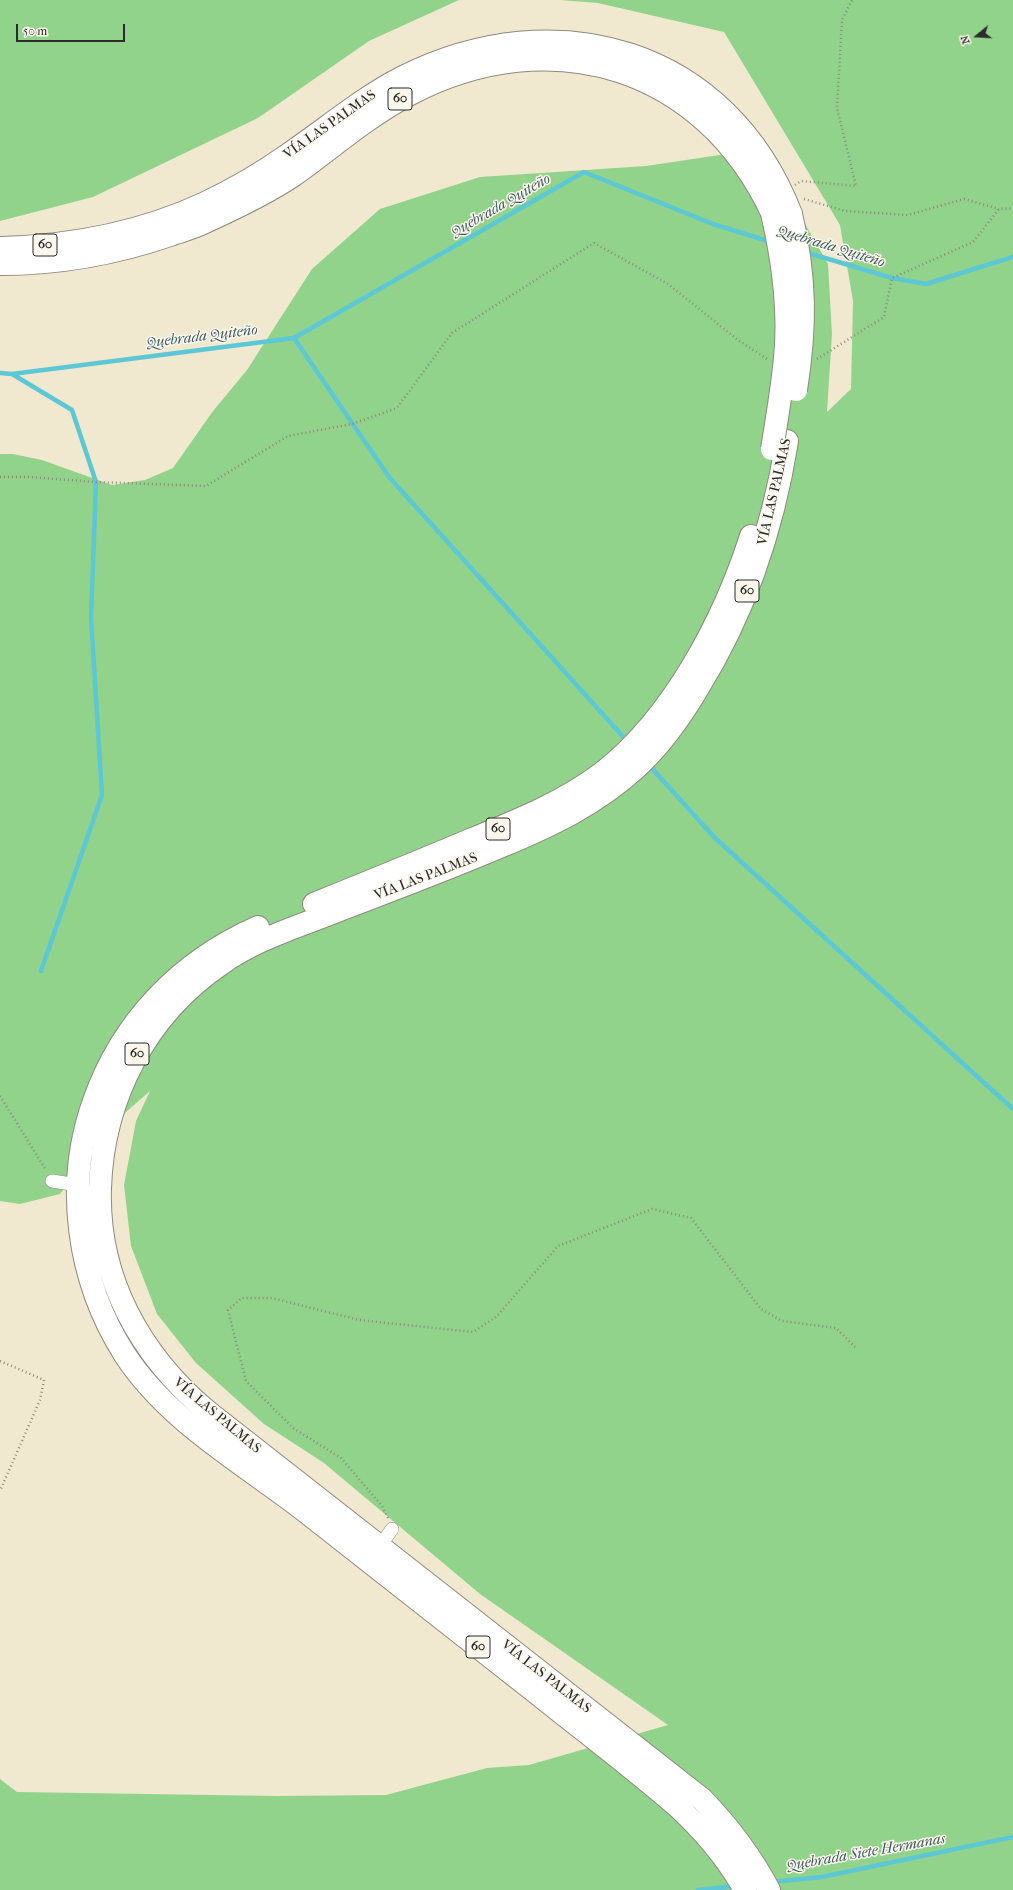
<!DOCTYPE html>
<html>
<head>
<meta charset="utf-8">
<style>
	body { margin:0 }
	#map { position:relative; width:1013px; height:1890px; overflow:hidden; background:#f0e9d0; font-family:"IM FELL French Canon",serif }
	canvas { display:block }
	.north { position:absolute; left:957px; top:16px; width:40px; height:40px; -webkit-text-stroke:3px #fbf7ec; paint-order:stroke; rotate:252deg; font-size:11px; font-weight:700; line-height:16px; text-align:center; color:#2b2b2b }
	.north::after { content:''; display:block; margin:auto; width:14px; height:18px; background:#2b2b2b; clip-path:polygon(50% 0,100% 100%,50% 72%,0 100%) }
	.scale { position:absolute; left:16px; top:24px; width:109px; height:18px; box-sizing:border-box; border:2px solid #2b2b2b; border-top:0; padding-left:5px; font-size:12px; line-height:14px; white-space:nowrap; color:#2b2b2b; -webkit-text-stroke:3px #fbf7ec; paint-order:stroke }
</style>
</head>
<body>
<div id="map">
<canvas width="1013" height="1890"></canvas>
<div class="north">N</div>
<div class="scale">50 m</div>
</div>
<script>
const context = document.querySelector('canvas').getContext('2d');
context.lineJoin = 'round';
function fill(path, color) { context.fillStyle = color; context.fill(path, 'evenodd'); }
function trace(path, color, width, dash) { context.strokeStyle = color; context.lineWidth = width; context.lineCap = dash ? 'butt' : 'round'; context.setLineDash(dash || []); context.stroke(path); }
function label(font, color, halo, rows, align = 'center') {
  context.font = font + ' "IM FELL French Canon",serif'; context.lineWidth = 3; context.setLineDash([]); context.textBaseline = 'middle'; context.strokeStyle = halo; context.fillStyle = color; for (const [text, x, y, turn = 0] of rows) {
    context.save(); context.translate(x, y); context.rotate((+turn || 0) * Math.PI / 180); context.textAlign = isNaN(turn) ? turn : align; if (halo) context.strokeText(text, 0, 0); context.fillText(text, 0, 0); context.restore();
  }
}
fill(new Path2D(`
	M0,0H459L369,41L258,118L93,197L0,221Z
	M560,0H1013V1890H0V1779L17,1792L278,1796L386,1795L487,1768L529,1765L668,1725L480,1594L324,1463L264,1424L196,1363L157,1314L131,1246L124,1185L136,1121L150,1091L126,1112L60,1194L20,1204L0,1201V454H13L42,460L112,485L145,480L173,468L213,411L247,370L312,269L380,209L480,177L646,166L733,153L781,182L828,264L832,334L827,412L851,389L853,301L840,225L724,32L598,3Z`), '#91d38b');
trace(new Path2D(`
	M805,252L892,278L926,284L1013,257
	M294,338L389,477L627,741
	M0,373L12,374L294,338L584,172L713,224L771,242
	M12,374L72,410L96,482L91,618L102,795L41,971
	M648,764L714,837L1013,1109
	M771,1882L822,1877L1013,1837
	M698,1890L736,1886`), '#5cc7d5', 4.5);
const street = new Path2D(`
	M52,1181L78,1185
	M380,1546L392,1529`);
const highway = new Path2D(`
	M0,248C71,246 141,233 205,203C235,189 262,173 289,154C327,128 362,98 403,77C557,0 727,49 791,214
	M0,264C59,264 115,254 170,235C181,231 193,228 203,223C234,209 266,194 294,175C332,148 368,116 410,94C552,20 704,67 772,213
	M314,904C366,883 418,862 470,840C516,821 562,803 602,773C673,718 724,620 751,536
	M258,927C181,961 122,1021 94,1101C64,1184 77,1280 125,1355C169,1422 243,1463 305,1511C383,1572 461,1633 538,1694C584,1731 632,1767 677,1806C704,1831 727,1858 745,1890
	M769,1890C751,1856 729,1827 702,1799L208,1412C140,1355 97,1278 100,1188C103,1098 146,1015 221,964C254,940 294,928 332,913C389,891 446,870 502,846C550,826 597,804 636,768C661,745 681,717 698,688C745,612 773,529 787,441`);
trace(street, '#8e8a7e', 14);
trace(highway, '#8e8a7e', 24);
trace(new Path2D(`
	M795,185L801,181L856,186L837,108L842,20L852,0
	M804,199L845,211L908,215L964,199L999,209
	M817,359L884,317L892,278L973,242L999,209L1013,208
	M0,477H29L96,482L206,486L288,436L352,424L397,408L452,333L594,243L668,284L738,340L767,359
	M0,1096L46,1170
	M0,1361L44,1380L40,1400L0,1491
	M388,1518L382,1506L341,1458L293,1428L246,1381L228,1310L242,1298H272L359,1320L473,1332L496,1317L558,1246L652,1209L691,1218L761,1309L782,1321L836,1328L855,1347`), '#8e8a7e', 2.5, [1, 3]);
trace(street, '#fff', 13);
trace(highway, '#fff', 22);
const highwayBridge = new Path2D(`
	M772,213C783,261 790,309 785,358C782,389 777,419 772,449
	M791,214C806,278 806,326 796,390`);
trace(highwayBridge, '#8e8a7e', 24, []);
trace(highwayBridge, '#fff', 22);
for (const [x, y, w] of [
	[400,99,24],
	[45,245,24],
	[747,591,24],
	[498,829,24],
	[137,1054,24],
	[478,1647,24]
]) { const box = new Path2D(); box.roundRect(x - w / 2, y - 11, w, 22, 3); context.fillStyle = '#fbf7ec'; context.fill(box); trace(box, '#2b2b2b', 1); }
label('bold 13px', '#2b2b2b', null, [
	["60",400,99],
	["60",45,245],
	["60",747,591],
	["60",498,829],
	["60",137,1054],
	["60",478,1647]
]);
label('14px', '#2b2b2b', '#fbf7ec', [
	["VÍA LAS PALMAS",330,125,-35],
	["VÍA LAS PALMAS",775,492,-77],
	["VÍA LAS PALMAS",426,877,-21],
	["VÍA LAS PALMAS",217,1416,40],
	["VÍA LAS PALMAS",546,1677,38]
]);
label('italic 15px', '#3a5a5e', '#fbf7ec', [
	["Quebrada Quiteño",501,206,-30],
	["Quebrada Quiteño",831,247,17],
	["Quebrada Quiteño",202,337,-7],
	["Quebrada Siete Hermanas",866,1853,-10]
]);
</script>
</body>
</html>
